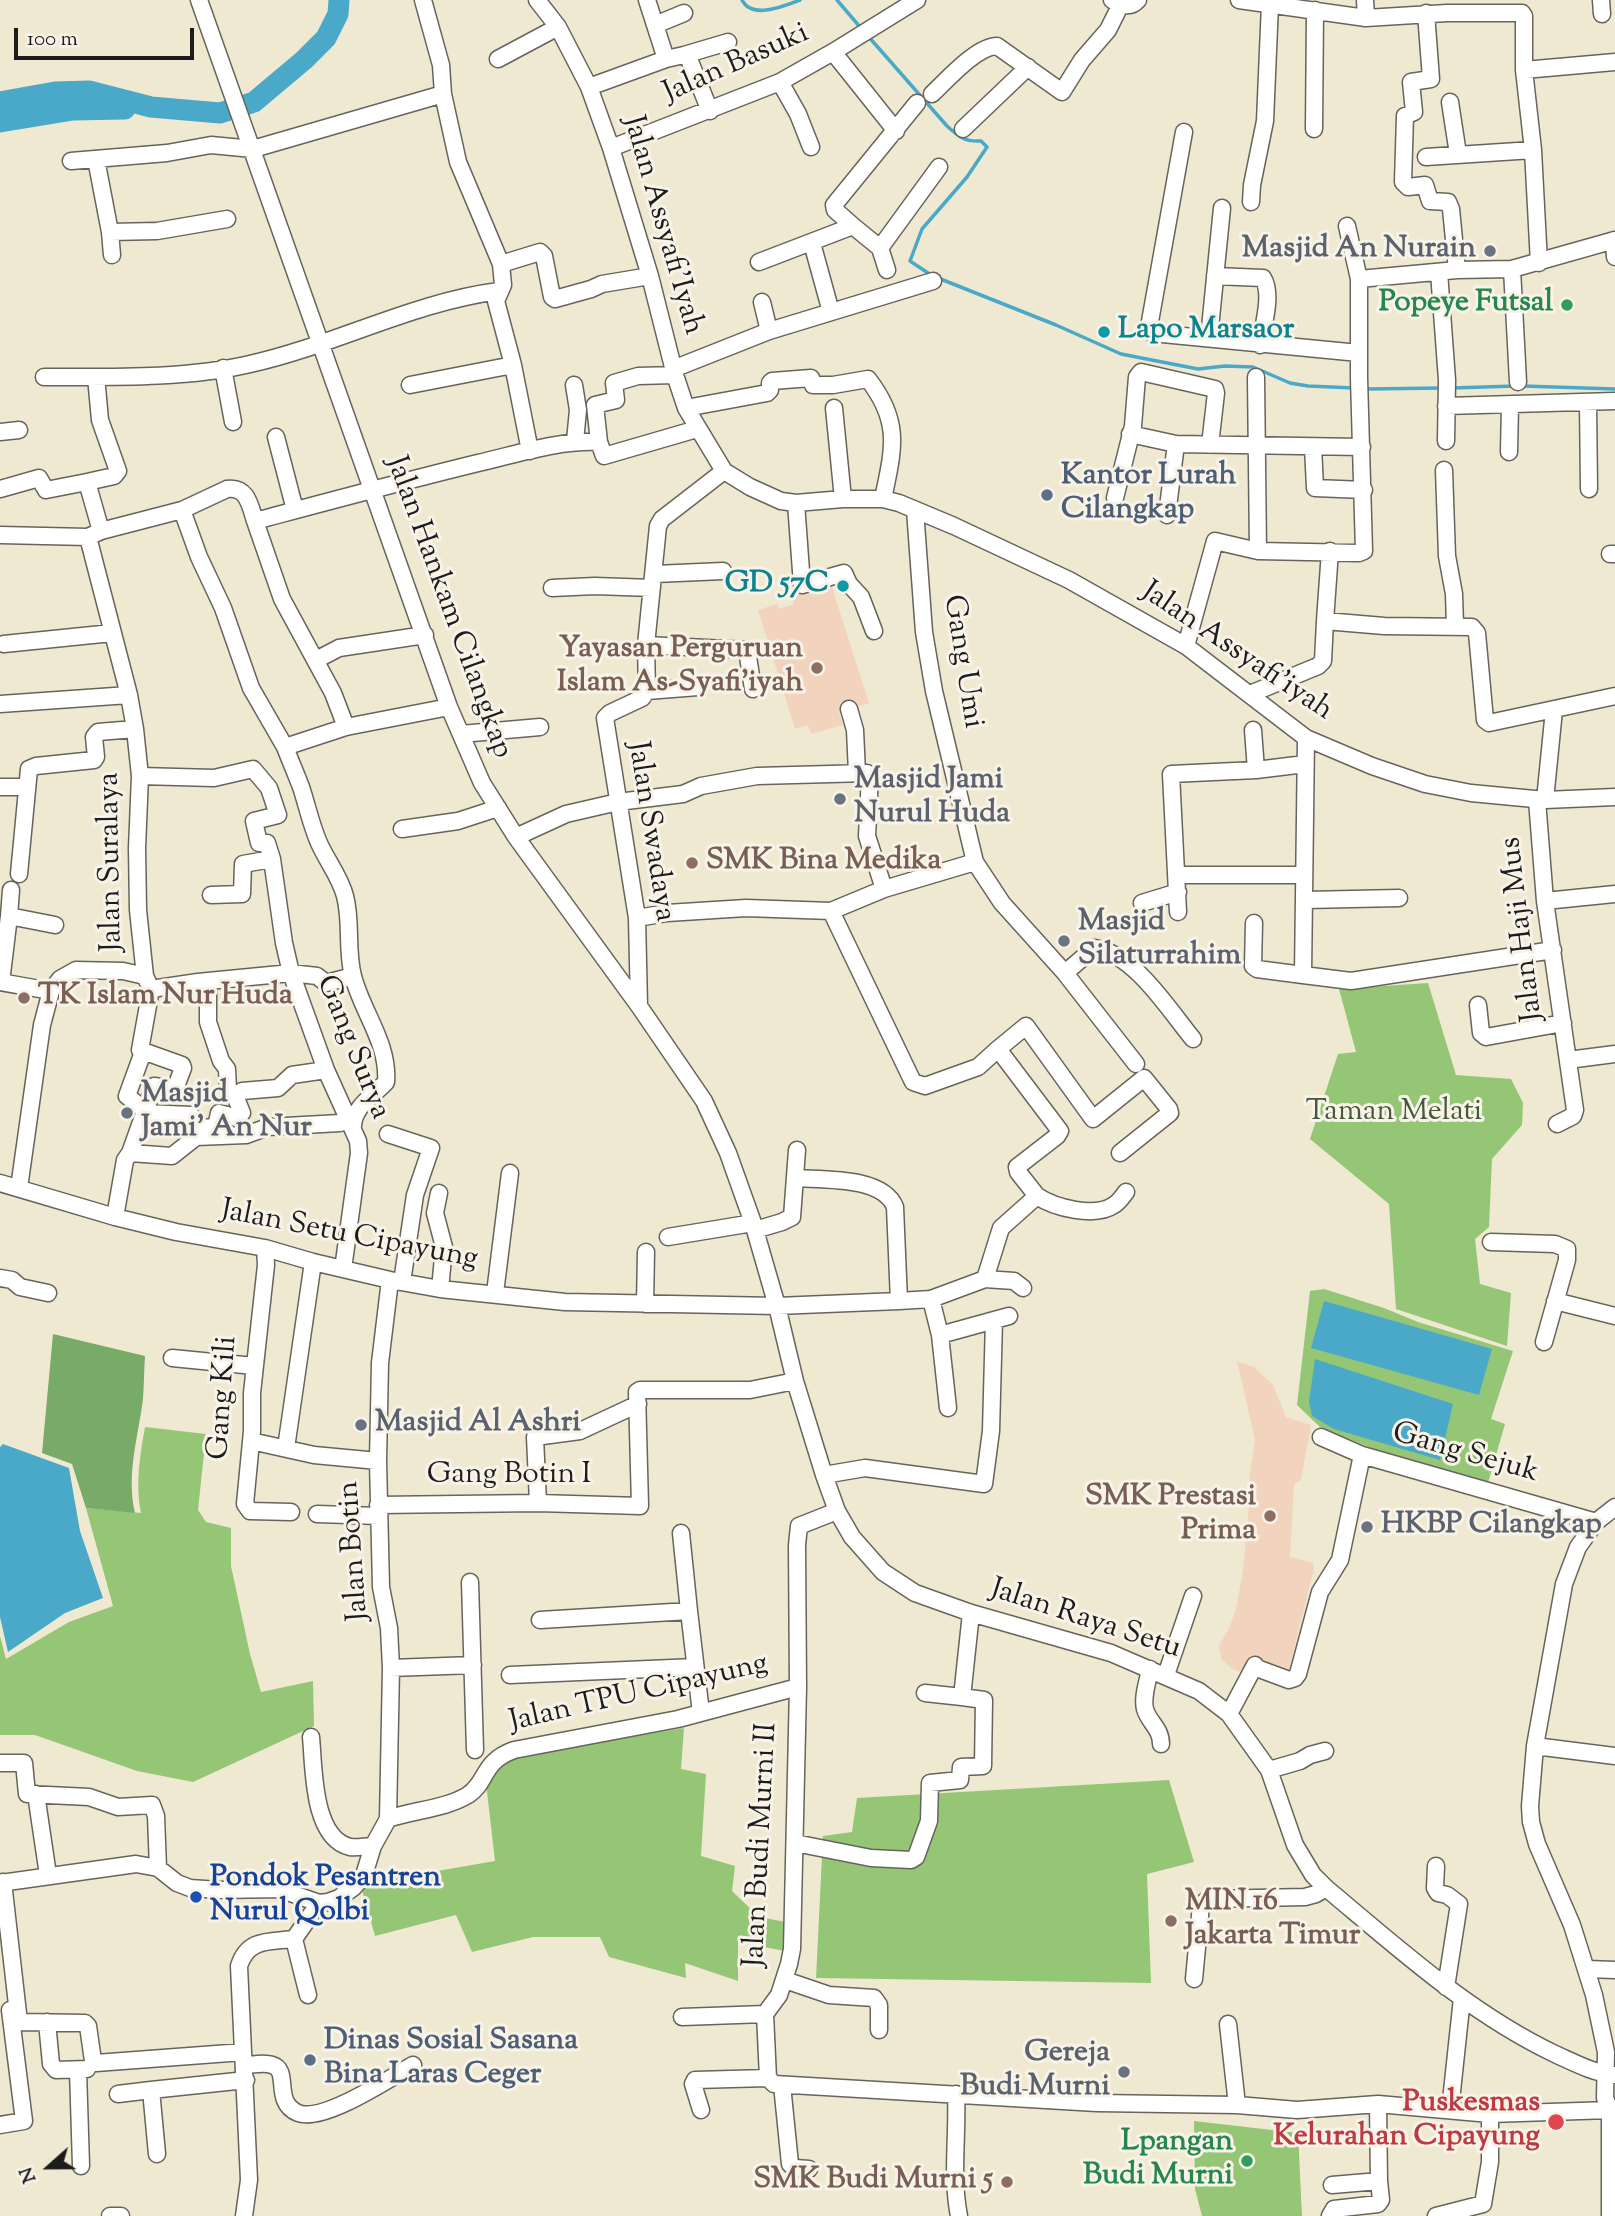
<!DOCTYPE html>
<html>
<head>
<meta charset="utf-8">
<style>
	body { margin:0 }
	#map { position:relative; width:1615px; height:2216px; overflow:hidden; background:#f0e9d1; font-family:"Sorts Mill Goudy",serif }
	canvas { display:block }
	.north { position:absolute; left:14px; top:2132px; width:70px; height:70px; -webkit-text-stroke:5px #f7f3e8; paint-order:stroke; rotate:249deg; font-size:19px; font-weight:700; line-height:28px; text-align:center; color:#1c1c1c }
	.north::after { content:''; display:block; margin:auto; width:24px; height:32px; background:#1c1c1c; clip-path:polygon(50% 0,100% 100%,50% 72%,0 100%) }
	.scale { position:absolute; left:14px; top:28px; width:180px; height:32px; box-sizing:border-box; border:4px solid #1c1c1c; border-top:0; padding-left:9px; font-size:21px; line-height:24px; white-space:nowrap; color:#1c1c1c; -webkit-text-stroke:5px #f7f3e8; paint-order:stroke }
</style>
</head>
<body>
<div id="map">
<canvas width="1615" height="2216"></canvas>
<div class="north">N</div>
<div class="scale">100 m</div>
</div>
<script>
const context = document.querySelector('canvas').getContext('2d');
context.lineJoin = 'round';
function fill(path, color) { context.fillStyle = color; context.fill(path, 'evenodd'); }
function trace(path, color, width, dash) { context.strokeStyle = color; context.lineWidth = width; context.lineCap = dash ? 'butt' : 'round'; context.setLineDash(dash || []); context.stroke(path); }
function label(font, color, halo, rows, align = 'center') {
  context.font = font + ' "Sorts Mill Goudy",serif'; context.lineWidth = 6; context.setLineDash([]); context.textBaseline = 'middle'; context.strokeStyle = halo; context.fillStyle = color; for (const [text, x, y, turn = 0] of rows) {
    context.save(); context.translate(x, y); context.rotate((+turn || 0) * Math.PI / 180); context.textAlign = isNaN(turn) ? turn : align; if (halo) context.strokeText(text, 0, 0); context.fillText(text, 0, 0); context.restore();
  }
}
fill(new Path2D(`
	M831,584L869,703L839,712L843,725L811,734L808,725L795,729L758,610L777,604L779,609L794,604L792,596Z
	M1237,1361L1254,1367L1273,1385L1286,1417L1311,1425L1301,1480L1294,1484L1290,1557L1313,1563L1314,1569L1288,1673L1247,1675L1231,1668L1222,1660L1220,1653L1219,1646L1229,1628L1236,1609L1243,1570L1251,1484L1249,1479L1255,1440Z`), '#f2d4be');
fill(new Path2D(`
	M1428,983L1456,1075L1511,1079L1523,1103L1522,1125L1492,1159L1489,1227L1475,1239L1480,1284L1511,1293L1507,1346L1396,1309L1389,1204L1310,1139L1338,1054L1356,1052L1339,989Z
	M1324,1289L1384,1308L1418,1322L1513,1351L1491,1419L1505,1424L1488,1483L1381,1452L1320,1427L1297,1405L1310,1291Z
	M145,1427L206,1434L198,1510L206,1522L231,1528V1566L250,1654L261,1692L313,1681L314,1726L193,1782L137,1771L35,1735H0V1636L6,1659L69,1622L113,1606L86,1508L141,1513C135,1485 140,1455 145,1427Z
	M684,1728L681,1769L706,1774L701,1856L735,1866L732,1891L759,1917L791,1923L790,1952L738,1942V1981L685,1963L686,1978L609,1957L600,1937H533L472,1952L456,1915L375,1936L361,1886L368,1877L397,1878L495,1861L486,1783L504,1760L520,1755Z
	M1169,1780L1194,1862L1147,1874L1151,1983L816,1978L823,1836L852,1832L857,1798Z
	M1194,2121L1298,2133L1302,2216H1202L1195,2189Z`), '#94c676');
fill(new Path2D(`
	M53,1334L145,1356C144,1370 144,1385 143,1399C138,1438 126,1474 135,1513L86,1508L72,1464L42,1453Z`), '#77ab67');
fill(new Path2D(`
	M1324,1301L1492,1349L1479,1395L1311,1348Z
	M1315,1359L1453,1404L1440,1460L1334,1429L1312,1416L1309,1402Z
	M3,1444L69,1468L80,1531L103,1598L65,1613L8,1652L0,1617V1447Z`), '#4aa9c9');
trace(new Path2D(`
	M742,0C752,20 784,6 800,0
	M837,0L860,27
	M868,36L947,126C959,137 965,142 981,141L987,147L967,177L922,229L910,261L931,275
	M938,278L1056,325L1121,354L1198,369L1225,366L1253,367L1290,383L1308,386L1354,388
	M1523,386L1615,389
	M1453,388L1515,386
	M1365,389L1442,388`), '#4aa9c9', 3.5);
trace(new Path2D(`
	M0,102L55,92L89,91L151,107L220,113L254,102L304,60L326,38L338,14L339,0
	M0,122L73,110L125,109`), '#4aa9c9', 21);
const minor = new Path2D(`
	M199,0L449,707L482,783L516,837L639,1006L704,1101L728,1153L753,1223L777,1306L795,1381L824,1475L837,1511L852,1537L883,1572L915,1593L971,1613L1111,1653L1199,1691L1229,1714L1269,1770L1295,1845L1313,1875L1326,1888C1398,1948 1469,2013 1555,2054C1575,2063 1593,2073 1615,2075
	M423,0L441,65L443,94L458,162L501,264L503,285L496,301L513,365L530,451
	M537,0L558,27L589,87L611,148L650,276L675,375L686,408L724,471L750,487L781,501L796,503L843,499H883L899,503L954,526L1069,580L1186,646L1306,738L1372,766L1425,784L1471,793L1545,800L1615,797
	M647,0L666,59
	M1112,0C1122,5 1130,9 1138,0
	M1239,0L1366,18L1447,13H1522L1524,16V70L1533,150L1539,263
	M1365,0L1366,18
	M1601,0L1602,14
	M1426,13L1431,79L1411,82L1414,112L1405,116L1403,182L1408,187L1425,185L1430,201L1448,202L1451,209L1457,270
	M655,25L684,13
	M833,52L896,131
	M684,55L728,42
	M498,59L558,27
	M1524,70L1615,62
	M780,82L798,114L811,147
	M589,87L666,59L684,55L689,59L710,111
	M932,94C947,80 977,46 997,46L1062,92L1082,60L1108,30L1121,4
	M1450,102L1458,154
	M963,129L1028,67
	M1314,129L1315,10
	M1184,132L1149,327L1152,333L1359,353
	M611,148L780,82L833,52L917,0
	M1426,157L1533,150
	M96,159L110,232L112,255
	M71,161L167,153L211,145L253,149L443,94
	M1251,202L1252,185L1265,121L1270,4
	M853,226L880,248L939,167
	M1347,226L1359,279
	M110,232L157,231L227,219
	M1614,240L1615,257
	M812,243L831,312
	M880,248L887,270
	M759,262L853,226L835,210L834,205L917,103
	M501,264L540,252L544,256L552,297L555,299L591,289L602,284L650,276
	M1512,269L1518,382
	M1439,272L1447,380L1446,441
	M1215,276L1263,278C1273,294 1263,326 1260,345
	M762,302L769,331
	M1209,338L1222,208
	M223,368L233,422
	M673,369L769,331L933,281
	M675,375L638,376L614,383L616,400L595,405L599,442L604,456L697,429
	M44,377C110,377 186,379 250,364C335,345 413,302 499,291
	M96,377L100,420L118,471L114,476L87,482L101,531
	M1256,377L1258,551
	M410,385L513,365
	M574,385L578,410L575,441
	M1588,403L1589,489
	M1446,406L1615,401
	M686,408L767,393L770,390V383L772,381L811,378L813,385H833L868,379C902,423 893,450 883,499
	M834,408L843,499
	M0,432L19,430
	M1130,434L1176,444L1362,447
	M276,437L295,510
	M1313,447L1315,488L1364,490
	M1509,452L1510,405
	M1444,470L1447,556L1454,594L1455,626
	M0,489L39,478L46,490L87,482
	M1115,498L1133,426L1137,377L1141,372L1215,389L1216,393L1210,445
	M796,503L802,585L844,573L849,584L861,597L874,631
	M182,510L199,557L223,608L251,688L285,747L346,727L449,707
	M915,510L924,632L934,691L975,862L1002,903L1065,973L1136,1064
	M1167,515L1176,444
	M255,521L282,599L333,693L346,727
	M0,535L88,537L101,531L182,510L227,489C247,486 250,505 255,521C330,501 404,481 478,463C518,454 558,440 599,442
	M88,537L129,695L135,729L140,776L137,848L138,910L145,976L151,989L198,982L291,973L317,976L326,983L353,976
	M1610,554H1615
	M655,574L723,571
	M552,588L595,586L652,588
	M1325,621L1330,551
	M4,644L112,633
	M646,645L747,650L753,689
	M1186,646L1215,541L1258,551L1359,553L1364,551L1359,378V279L1457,270L1512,269L1615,240
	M316,660L339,648L425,635
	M647,691L698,687
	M1250,694L1318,666L1323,661L1325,621L1384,626L1472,627L1477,633L1485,720L1489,723L1615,696
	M0,704L129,695
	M849,709L855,730L857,773
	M1253,730L1256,770
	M461,734L540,727
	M1306,738L1303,975L1351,981L1553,950
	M285,747C290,760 296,774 301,787C307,805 311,825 319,843C327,861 340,877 345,896C352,922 346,950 353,976C362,1012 389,1043 386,1082C373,1096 354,1106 353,1126
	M140,776L214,778L253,769L269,788L278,815L254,821L259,843H267L272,859L284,943L291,973L326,1070L358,1141L359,1153L343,1269
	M0,787H26
	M1537,800L1545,901L1575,1110L1573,1116L1557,1124
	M1545,800L1554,710
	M402,829L458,821L498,808
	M516,837L566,814L618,802L683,794L701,786L757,776L867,773L870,776L867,836L884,889
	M19,874L29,769L36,766L94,760L96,757L94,737L98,732L135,729
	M1178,875H1304
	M211,895L242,894L243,864L272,859
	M1306,900L1399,898
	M1545,901L1615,894
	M1142,903L1178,892
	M1178,912L1171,774L1256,770L1305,764
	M9,916L11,890
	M637,918L667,913L746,908L831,911L884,889L975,862
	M1254,923L1253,966L1257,969L1303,975
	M1065,973L1094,948C1134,953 1169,1010 1193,1039
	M0,982L51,991
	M1,982L9,916L55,925
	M1478,1005L1481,1033L1486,1037L1563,1023
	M639,1006L637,918L605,718L610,713L642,698L647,691L646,645L658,526L662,519L724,471
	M998,1049L1026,1026L1093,1119L1144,1078L1169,1109L1170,1113L1120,1153
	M143,1052L127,1096L141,1107L145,1113L191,1115L198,1128L216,1127L219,1113L234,1117L242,1113L236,1098L228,1088L227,1069L221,1061L208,1022V981
	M1568,1060L1615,1054
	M242,1091L278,1088L292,1075L326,1070
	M388,1134L431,1148L415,1195L402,1282
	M130,1153L172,1156L196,1137L246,1135L268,1127L340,1123L350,1120
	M795,1178C823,1180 883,1176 895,1207L899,1301
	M0,1183L115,1217L176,1232L265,1248L313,1262L390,1280L440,1289L565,1302L777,1306L899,1301L931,1299L985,1279L1001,1228L1037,1196L1018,1172L1017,1167L1057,1136L1060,1131L998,1049L978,1067L925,1086L913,1082L831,911
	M19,1188L42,1025L51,991L60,979L76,970L123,971L145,976
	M439,1193L435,1213L444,1247L440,1289
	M1037,1196C1055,1208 1095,1218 1114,1205C1119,1202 1123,1196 1126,1192
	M115,1217L125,1160L130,1153L154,1086L175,1089L183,1068L182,1065L140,1050L151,989
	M755,1230L782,1222L792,1217L797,1150
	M668,1237L753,1223
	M1491,1242L1555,1244L1567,1249V1260L1544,1342
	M265,1248L266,1265L252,1393V1431L245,1504L250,1511L291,1512
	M0,1278L12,1280L20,1287L48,1293
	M985,1279L1014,1281L1023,1288
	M495,1293L510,1173
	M931,1299L940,1335L948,1408
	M1555,1301L1615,1316
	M645,1304L646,1252
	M940,1335L1009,1316
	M172,1358L254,1366
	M1321,1437L1362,1455L1596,1522
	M251,1441L314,1455L378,1461
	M286,1448L313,1262
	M824,1475L865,1468L984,1484L991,1431L994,1320
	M538,1503L535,1437L580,1431L638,1404
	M378,1505L538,1503L640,1506L637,1392L640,1390H750L795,1381
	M317,1514L379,1516
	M470,1582L475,1750
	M689,1611L701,1713
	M540,1620L689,1611L681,1533
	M1254,1667L1289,1680L1295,1678L1298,1674L1320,1592L1340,1560L1362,1455
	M391,1668L473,1665
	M1150,1669C1148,1681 1142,1697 1145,1709C1149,1723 1161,1728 1161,1744
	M510,1675L695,1667
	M1166,1675L1193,1596
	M798,1687L792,1949L789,1964L779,1995L765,2014L768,2078L774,2084L1097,2103L1237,2105L1297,2110L1378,2104L1490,2114L1610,2110
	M925,1693L962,1697L971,1613
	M1229,1714L1255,1665
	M311,1737C314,1767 312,1838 350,1847C357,1848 366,1846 373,1846
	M1535,1746L1615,1756
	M0,1763H24L27,1794L89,1797L118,1807L152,1805L156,1816L158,1868
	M1269,1770L1300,1761L1310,1755L1325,1751
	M36,1794L48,1875
	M388,1819L391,1668L389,1628L381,1587L378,1461L380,1363L390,1280
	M795,1843L871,1858L911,1860L916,1857L929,1821L930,1783L960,1780L961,1767L983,1766L984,1700L962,1697
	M1436,1866L1435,1888L1438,1893L1447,1895L1459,1904L1446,1987
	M3,1882L19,2022L85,2023L88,2026L93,2061L96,2063L243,2052
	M0,1883L136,1864L158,1868L177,1883L190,1888L219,1890L279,1889L319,1903L328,1902L339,1898L354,1887L364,1875L373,1846L388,1819C413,1810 445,1809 468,1795C488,1782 481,1762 514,1750L678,1719L798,1687L797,1545L799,1526L837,1511
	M294,1939L308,1995
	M1587,1969L1615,1970
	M1194,1979L1201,1905L1208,1899L1305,1897L1316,1894L1326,1888
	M785,1980L829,1995L874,1998L879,2005V2030
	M682,2017L765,2014
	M47,2022L51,2064L56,2070L87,2069
	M1228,2024L1237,2105
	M244,2065C253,2065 264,2062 272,2065C291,2070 272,2102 298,2113C323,2123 390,2078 413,2065
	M78,2070L81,2166
	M782,2085L790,2164L795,2168L809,2169
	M151,2090L246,2080
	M118,2094L151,2090L157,2154
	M956,2094C958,2135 951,2176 959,2216
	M701,2110L693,2084L695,2080L768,2078
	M1450,2110L1462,1998
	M0,2125L24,2121L10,2010
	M1332,2185L1379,2181L1378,2104
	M110,2216H121
	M244,2216L249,2180L239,1966C248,1938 269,1942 294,1939L319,1903
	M1330,2216L1334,2209L1378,2204L1381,2200L1379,2181
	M1436,2216L1483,2204L1490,2162V2114
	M1610,2216V2110L1605,2098L1606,2052L1594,1995L1572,1925L1537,1844L1531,1822L1530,1806L1535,1746L1564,1584L1578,1547L1596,1522L1615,1507`);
trace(minor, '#66645b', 19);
trace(minor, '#fff', 16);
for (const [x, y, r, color] of [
	[1490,251,7,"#6b7280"],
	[1567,305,7,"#2e9e5b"],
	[1104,332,7,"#0f9aa8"],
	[1047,495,7,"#5c6f8a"],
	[843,586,7,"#0f9aa8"],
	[817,668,7,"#8d6e63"],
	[840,799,7,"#6b7280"],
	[692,863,7,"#8d6e63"],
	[1064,941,7,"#6b7280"],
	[24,998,7,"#8d6e63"],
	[127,1113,7,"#6b7280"],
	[361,1425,7,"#6b7280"],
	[1270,1516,7,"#8d6e63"],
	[1367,1527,7,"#6b7280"],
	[196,1897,7,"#1a4fb4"],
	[1171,1921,7,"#8d6e63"],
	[310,2060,7,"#5c6f8a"],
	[1124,2072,7,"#6b7280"],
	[1556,2122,9,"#e0444e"],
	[1247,2161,7,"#2e9e5b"],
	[1007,2182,7,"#8d6e63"]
]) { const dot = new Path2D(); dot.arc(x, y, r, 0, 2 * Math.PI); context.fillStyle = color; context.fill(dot); trace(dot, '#f7f3e8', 2.5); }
label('30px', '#1c1c1c', '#f7f3e8', [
	["Jalan Basuki",737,65,-24],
	["Jalan Assyafi'Iyah",661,226,74],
	["Jalan Hankam Cilangkap",447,608,70],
	["Jalan Assyafi'iyah",1236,653,34],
	["Gang Umi",961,662,81],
	["Jalan Swadaya",649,832,81],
	["Jalan Suralaya",113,862,-91],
	["Jalan Haji Mus",1524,929,-97],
	["Gang Surya",351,1048,68],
	["Jalan Setu Cipayung",349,1237,11],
	["Gang Kili",225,1398,-86],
	["Gang Sejuk",1465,1455,16],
	["Gang Botin I",509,1477],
	["Jalan Botin",356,1551,-94],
	["Jalan Raya Setu",1085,1621,18],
	["Jalan TPU Cipayung",639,1695,-13],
	["Jalan Budi Murni II",763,1845,-87]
]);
label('bold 30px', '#5b616d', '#f7f3e8', [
	["Masjid An Nurain",1476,251,"right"],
	["Masjid Jami",854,782],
	["Nurul Huda",854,816],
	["Masjid",1078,924],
	["Silaturrahim",1078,958],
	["Masjid",141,1096],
	["Jami' An Nur",141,1130],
	["Masjid Al Ashri",375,1425],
	["HKBP Cilangkap",1381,1527],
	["Gereja",1110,2055,"right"],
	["Budi Murni",1110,2089,"right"]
], 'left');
label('bold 30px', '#27864d', '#f7f3e8', [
	["Popeye Futsal",1553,305],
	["Lpangan",1233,2144],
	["Budi Murni",1233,2178]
], 'right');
label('bold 30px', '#0d838f', '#f7f3e8', [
	["Lapo Marsaor",1118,332],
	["GD 57C",829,586,"right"]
], 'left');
label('bold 30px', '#4e5e75', '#f7f3e8', [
	["Kantor Lurah",1061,478],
	["Cilangkap",1061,512],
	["Dinas Sosial Sasana",324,2043],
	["Bina Laras Ceger",324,2077]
], 'left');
label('bold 30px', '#785e54', '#f7f3e8', [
	["Yayasan Perguruan",803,651],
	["Islam As-Syafi'iyah",803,685],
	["SMK Bina Medika",706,863,"left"],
	["TK Islam Nur Huda",38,998,"left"],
	["SMK Prestasi",1256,1499],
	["Prima",1256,1533],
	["MIN 16",1185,1904,"left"],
	["Jakarta Timur",1185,1938,"left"],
	["SMK Budi Murni 5",993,2182]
], 'right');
label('30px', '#46583c', '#f7f3e8', [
	["Taman Melati",1394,1114]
]);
label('bold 30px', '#164399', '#f7f3e8', [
	["Pondok Pesantren",210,1880],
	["Nurul Qolbi",210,1914]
], 'left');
label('bold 30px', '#be3a42', '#f7f3e8', [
	["Puskesmas",1540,2105],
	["Kelurahan Cipayung",1540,2139]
], 'right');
</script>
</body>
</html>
